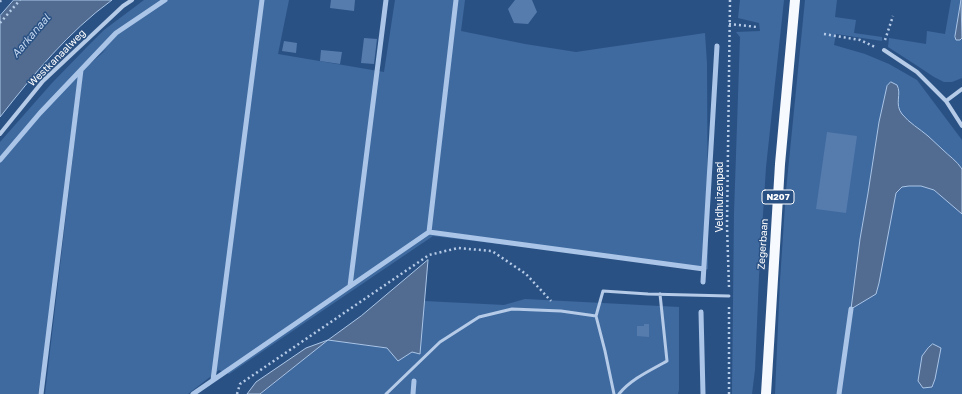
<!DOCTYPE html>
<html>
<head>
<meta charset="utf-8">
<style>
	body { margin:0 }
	canvas { display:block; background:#2a5184 }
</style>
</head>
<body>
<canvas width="962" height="394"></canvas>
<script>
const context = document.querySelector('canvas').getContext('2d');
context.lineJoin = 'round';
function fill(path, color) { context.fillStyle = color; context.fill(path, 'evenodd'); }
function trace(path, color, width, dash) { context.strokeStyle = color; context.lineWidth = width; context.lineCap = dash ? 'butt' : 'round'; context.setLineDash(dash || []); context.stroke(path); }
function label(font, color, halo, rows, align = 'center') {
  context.font = font + ' "Golos Text",sans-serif'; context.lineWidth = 3; context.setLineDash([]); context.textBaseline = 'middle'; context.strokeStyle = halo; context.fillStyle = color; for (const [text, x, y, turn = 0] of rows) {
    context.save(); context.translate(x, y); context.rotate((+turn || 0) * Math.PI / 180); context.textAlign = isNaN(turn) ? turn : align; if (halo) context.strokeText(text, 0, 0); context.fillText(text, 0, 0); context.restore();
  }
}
fill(new Path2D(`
	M144,0H289L278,54L384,72L395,0H465L461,31L525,44L576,52L705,33L707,64L708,269L680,267L592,255L433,236L229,374L219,370L188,394H45L83,70L107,49L85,64L76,74L52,102L79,73L46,341L38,394H0V142L52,83L86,48L104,30Z
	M740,0H784L766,167L759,276L755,370L752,394H732L734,214L740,37L736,32L760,31L759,23L738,18Z
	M805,0H837L835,17L856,20L854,33L882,37V41L836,34L834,45L865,54L889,64L917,80L962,140V169L959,165L940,148L930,138L913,125L901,114L897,105L899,88L879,122L868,193L860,239L858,260L892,211L896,193L902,187L909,186H921L934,190L962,214V394H775L780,281L786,191Z
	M951,0H961L955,37L956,40H960L962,38V78L952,82H944L934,77L916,65L888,47L889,38L926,44L927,31L945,34Z
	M525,299L679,307V390L678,394H261L328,340L420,353L424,301L504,305Z`), '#3f6aa0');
const water = new Path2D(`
	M14,0H112C68,32 34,74 0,117V16Z
	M961,0L962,38L960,40H956L955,37Z
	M891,82L897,85C902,94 894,104 902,114C909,123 920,129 928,136C933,140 937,145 942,149C949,156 957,161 962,169V214L934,190L921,186H909L902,187L896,193L879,283L876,294L851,309L860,239L868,193L879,122L887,86Z
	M428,260L420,354L412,352L398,361L387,348L328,340L260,394H247L256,382L306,348L328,340L361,316Z
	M933,344L941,348L935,379L932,387L923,388L918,381L922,356L928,348Z`);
fill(water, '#516c90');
trace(water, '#aac5e7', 1);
trace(new Path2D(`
	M456,0L429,232L704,269
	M0,160L40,113L116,33L165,0
	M703,282L717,46
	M350,286L386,0
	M701,312L703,394
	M213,380L262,0
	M41,394L81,70
	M193,394L429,232
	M413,394L414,381
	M839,394L851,309`), '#aac5e7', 5);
fill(new Path2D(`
	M331,0H355L354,11L330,8Z
	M515,0H532L537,12L528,24L514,23L508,9Z
	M364,38L377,39L374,64L361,63Z
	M284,41L297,43L296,53L282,51Z
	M321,50L342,52L340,64L320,61Z
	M827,132L857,136L846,213L816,209Z
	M644,324H649V337L637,336V326H644Z`), '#567cad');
trace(new Path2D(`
	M0,2L1,0
	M0,23L20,0
	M729,24L757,27
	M824,34L860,40L875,47
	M885,40L893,16
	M729,287L727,226L730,0
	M237,394L240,384L429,255L458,248L492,251L526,274L551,301
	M729,394V304`), '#b5cbe7', 2.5, [2, 3]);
trace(new Path2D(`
	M386,394L440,342L479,317L512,309L561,311L596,316
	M614,394L605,351L596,316L603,291L648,294L729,296
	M619,394C631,379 651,370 667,361L660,294`), '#b5cbe7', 3);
trace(new Path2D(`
	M884,50L917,72L946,101L962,126
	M946,101L962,89
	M0,134L43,81L123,6L132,0`), '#b5cbe7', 4);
trace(new Path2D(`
	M766,394L780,164L795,0`), '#f6f9fe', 10);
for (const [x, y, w] of [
	[778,197,32]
]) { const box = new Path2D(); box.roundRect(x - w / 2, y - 7, w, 14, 3); context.fillStyle = '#2a5184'; context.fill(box); trace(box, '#fff', 1); }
label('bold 9px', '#fff', null, [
	["N207",778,197]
]);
label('10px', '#fff', '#2a5184', [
	["Westkanaalweg",57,58,-45],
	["Veldhuizenpad",720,197,-90],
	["Zegerbaan",763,244,-86]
]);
label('italic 11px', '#c0d5ee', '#2a5184', [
	["Aarkanaal",31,36,-50]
]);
</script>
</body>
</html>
